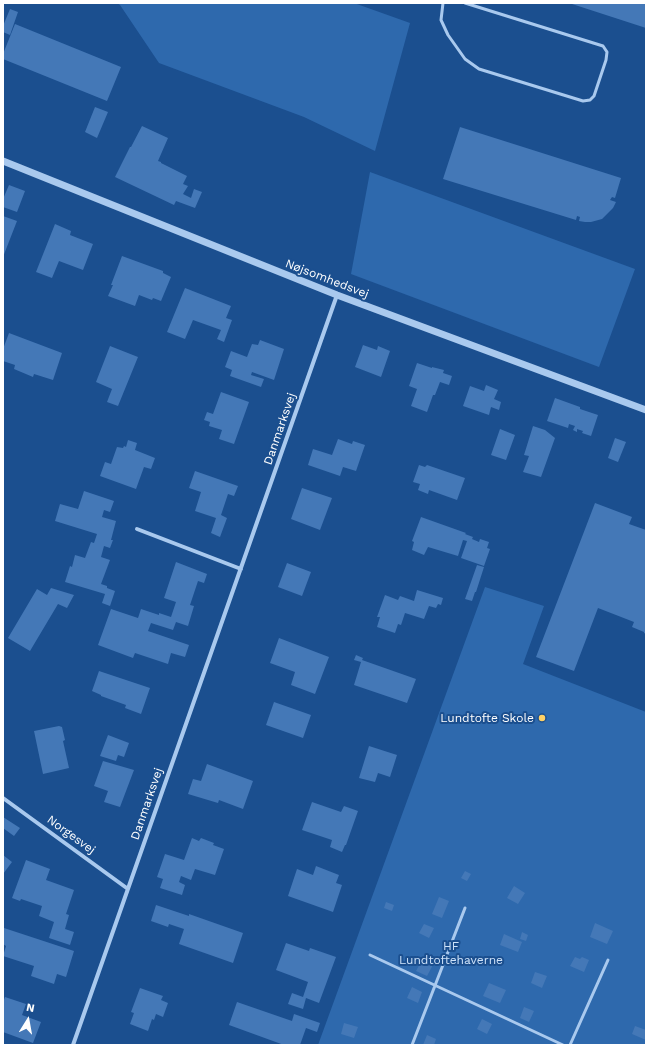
<!DOCTYPE html>
<html>
<head>
<meta charset="utf-8">
<style>
	body { margin:0 }
	#map { position:relative; width:649px; height:1048px; overflow:hidden; background:#1b4f8f; font-family:"Work Sans",sans-serif }
	canvas { display:block }
	.frame { position:absolute; inset:0; border:4px solid #fff; pointer-events:none }
	.north { position:absolute; left:8px; top:1000px; width:40px; height:40px; -webkit-text-stroke:3px #1b4f8f; paint-order:stroke; rotate:11deg; font-size:11px; font-weight:700; line-height:16px; text-align:center; color:#fff }
	.north::after { content:''; display:block; margin:auto; width:14px; height:18px; background:#fff; clip-path:polygon(50% 0,100% 100%,50% 72%,0 100%) }
</style>
</head>
<body>
<div id="map">
<canvas width="649" height="1048"></canvas>
<div class="frame"></div>
<div class="north">N</div>
</div>
<script>
const context = document.querySelector('canvas').getContext('2d');
context.lineJoin = 'round';
function fill(path, color) { context.fillStyle = color; context.fill(path, 'evenodd'); }
function trace(path, color, width, dash) { context.strokeStyle = color; context.lineWidth = width; context.lineCap = dash ? 'butt' : 'round'; context.setLineDash(dash || []); context.stroke(path); }
function label(font, color, halo, rows, align = 'center') {
  context.font = font + ' "Work Sans",sans-serif'; context.lineWidth = 4; context.setLineDash([]); context.textBaseline = 'middle'; context.strokeStyle = halo; context.fillStyle = color; for (const [text, x, y, turn = 0] of rows) {
    context.save(); context.translate(x, y); context.rotate((+turn || 0) * Math.PI / 180); context.textAlign = isNaN(turn) ? turn : align; if (halo) context.strokeText(text, 0, 0); context.fillText(text, 0, 0); context.restore();
  }
}
fill(new Path2D(`
	M117,3H354L410,23L375,151L304,117L159,63L120,5Z
	M370,172L635,269L599,367L351,274Z
	M485,587L544,606L523,664L646,712V1045H318Z`), '#2e69ad');
fill(new Path2D(`
	M569,3H646V28Z
	M10,9L18,12L10,35L3,32V26Z
	M15,24L121,67L107,101L3,59V54Z
	M95,107L108,112L97,138L85,132Z
	M142,126L168,138L158,161L161,162V163L187,176L183,184L188,186L183,194L191,198L194,189L202,192L195,208L176,201L174,205L115,177L130,147H131Z
	M460,127L621,178L615,198L612,197L610,200L616,202L613,208L602,219L591,222H585L579,221L580,217L577,216L576,220L443,179Z
	M9,185L25,191L17,212L3,207V199Z
	M3,216L17,221L3,257Z
	M55,224L71,231L70,235L93,244L83,270L59,261L52,278L36,272Z
	M122,256L163,271V273L171,277L161,301L153,298L152,300L139,295L135,306L108,296L113,285H111Z
	M185,288L231,306L226,318L232,320L224,342L217,339L221,330L193,320L185,339L167,332Z
	M9,333L62,353L53,380L34,374L33,377L14,369L15,365L3,361V349Z
	M260,340L284,349L274,380L252,372L251,375L264,379L261,387L230,376L232,370L225,367L231,351L247,357L252,344L258,345Z
	M363,345L377,350L378,346L390,351L381,377L355,367Z
	M110,346L138,357L118,406L107,402L112,389L96,382Z
	M417,363L432,368V367L444,370L443,373L452,376L449,385L440,382L435,395H433L427,412L411,406L417,389L409,386Z
	M486,385L498,390L494,399L501,402L499,410L491,407L489,415L463,406L470,386L484,391Z
	M221,392L249,402L234,444L219,439L222,430L209,426L210,422L204,420L207,412L213,414Z
	M555,398L580,407V409L598,415L591,436L582,433L583,431L577,429V432L573,430L575,426L569,424L568,428L547,421Z
	M533,426L545,430L555,438L541,477L523,472L529,456L524,455Z
	M500,429L515,435L506,460L491,455Z
	M615,438L626,442L618,462L608,458Z
	M338,439L352,444L353,441L365,445L356,471L343,467L340,476L308,465L313,449L332,455Z
	M128,440L137,443L135,450L155,458L151,469L144,467L136,489L100,476L105,462L111,464L117,447L123,448L124,446L126,447Z
	M419,465L425,467L427,465L465,478L457,500L429,490L428,494L418,490L420,484L413,482Z
	M195,471L238,486L234,496L228,494L221,515L227,518L220,537L211,533L216,518L195,511L201,492L189,488Z
	M302,488L332,498L320,530L291,519Z
	M84,491L114,501L110,512L104,510L102,517L116,521L111,540H113L110,548L104,546L101,557L110,560L101,584L107,586V588L115,591L110,606L102,603L105,594L65,582L70,566L72,567L75,555L85,558L91,542L94,543L97,534L55,521L60,504L78,509Z
	M595,503L632,517L629,524L646,530V634L644,633V632L632,627L634,622L598,608L574,671L536,657Z
	M421,517L466,533L465,534L473,537L472,539L479,542L480,539L489,542L487,548L490,549L484,566L461,558L467,541L463,540L458,556L428,547L424,555L412,550L414,542L412,541Z
	M176,562L207,574L204,583L198,581L190,605L194,606L188,626L176,622L173,630L151,623L148,631L189,645L185,657L171,653L168,664L135,653L133,658L98,645L111,609L138,618L141,609L159,615V613L171,617L176,602L164,598Z
	M287,563L311,572L302,596L278,587Z
	M477,565L484,567L476,592H475L472,601L465,599Z
	M51,588L74,595L67,608L58,604L30,651L8,638L37,589L47,595Z
	M417,590L443,598L441,605L438,604L436,608L429,606L424,619L405,613L401,625L398,624L395,633L377,627L380,617H377L385,595L398,600L400,596L414,601Z
	M279,638L329,657L315,694L291,685L295,672L270,663Z
	M356,655L363,658L362,660L416,679L407,703L354,685L361,662L354,660Z
	M99,671L150,688L141,714L125,708L126,705L101,696V695L92,691Z
	M274,702L311,715L303,738L266,725Z
	M59,726L62,727L65,740L63,741L69,768L43,774L34,731Z
	M108,735L129,743L124,757L118,755L116,761L100,756Z
	M369,746L397,755L390,777L378,773L375,782L359,778Z
	M103,761L134,770L120,807L104,802L108,791L94,786Z
	M207,764L253,781L243,809L219,800L218,803L188,794L193,779L201,781Z
	M312,802L341,812L344,806L358,811L346,845H345L342,852L330,847L332,840L302,830Z
	M3,817L20,828L14,836L3,828Z
	M192,838L199,841L201,838L214,843L213,845L224,849L215,875L195,869L191,880L181,876L179,882L185,885L182,895L160,888L163,879L157,877L165,854L184,860Z
	M3,855L12,862L3,874Z
	M26,860L50,869L46,880L74,890L66,914L69,915L65,929L74,932L70,945L49,938L54,922L39,916L42,906L21,899L20,901L12,898Z
	M316,866L339,875L336,883L342,885L333,912L288,896L297,869L313,875Z
	M465,871L471,874L467,881L461,878Z
	M514,886L525,893L518,904L507,898Z
	M439,897L449,901L442,918L432,914Z
	M386,902L394,905L392,911L384,908Z
	M156,905L189,916V914L243,933L233,963L179,944L184,929L169,924L168,927L151,921Z
	M595,923L613,931L607,944L590,937Z
	M424,924L434,928L429,938L419,933Z
	M4,928L74,951L66,977L57,974L54,984L31,976L34,966L3,956L6,946L3,944Z
	M522,932L528,935L526,941L520,939Z
	M504,934L522,942L518,952L500,945Z
	M286,943L309,951L310,948L336,957L319,1003L306,998L303,1009L288,1004L292,993L303,997L308,982L276,970Z
	M424,956L435,961L427,976L416,971Z
	M575,957L580,959L582,957L589,960L584,972L570,966Z
	M535,972L547,976L542,988L531,983Z
	M489,983L506,990L500,1003L483,996Z
	M412,987L422,992L418,1003L407,998Z
	M140,988L163,996L161,1000L168,1003L163,1017L156,1014L154,1020L152,1019L148,1031L130,1024L134,1013L131,1012Z
	M5,997L26,1004L22,1015L41,1022L33,1043L3,1032V1002Z
	M237,1002L292,1021L294,1014L320,1023L317,1032L306,1028L300,1045H284L229,1025Z
	M524,1007L534,1011L529,1022L520,1018Z
	M482,1019L492,1024L487,1034L477,1029Z
	M344,1023L358,1027L354,1038L341,1034Z
	M635,1026L646,1030V1040L632,1034Z
	M427,1035L436,1039L434,1045H423Z`), '#4478b7');
trace(new Path2D(`
	M443,3L441,20L448,35L465,59L479,69L583,101L590,100L594,96L606,60L607,52L603,46L465,3
	M370,955L563,1045
	M412,1045L465,908
	M570,1045L608,960`), '#a9c9ee', 3);
trace(new Path2D(`
	M137,529L241,569
	M3,798L128,889
	M73,1045L337,295`), '#a9c9ee', 4);
trace(new Path2D(`
	M3,161L337,295L646,410`), '#a9c9ee', 7);
for (const [x, y, r, color] of [
	[542,718,4,"#ffd166"]
]) { const dot = new Path2D(); dot.arc(x, y, r, 0, 2 * Math.PI); context.fillStyle = color; context.fill(dot); trace(dot, '#1b4f8f', 1.5); }
label('12px', '#fff', '#1b4f8f', [
	["Nøjsomhedsvej",327,279,21],
	["Danmarksvej",280,429,-71],
	["Danmarksvej",147,804,-71],
	["Norgesvej",71,835,36]
]);
label('12px', '#fff', '#1b4f8f', [
	["Lundtofte Skole",534,718]
], 'right');
label('12px', '#cfe3fa', '#1b4f8f', [
	["HF",451,946],
	["Lundtoftehaverne",451,960]
]);
</script>
</body>
</html>
